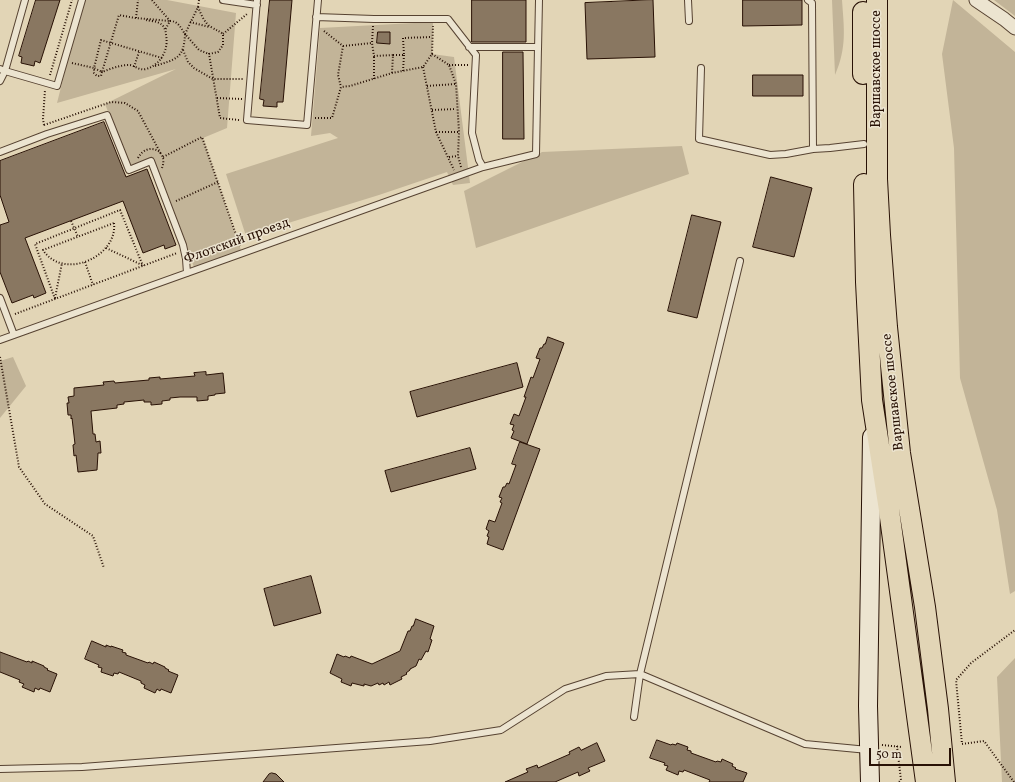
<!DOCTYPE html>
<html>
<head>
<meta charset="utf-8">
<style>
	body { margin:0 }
	#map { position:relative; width:1015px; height:782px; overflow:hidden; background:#e2d5b6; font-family:Vollkorn,serif }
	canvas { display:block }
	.scale { position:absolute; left:869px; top:748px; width:82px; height:18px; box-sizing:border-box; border:2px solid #281105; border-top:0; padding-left:5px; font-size:12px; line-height:14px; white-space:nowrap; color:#281105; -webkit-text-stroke:3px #ece4d0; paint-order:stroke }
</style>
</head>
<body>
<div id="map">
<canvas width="1015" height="782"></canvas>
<div class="scale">50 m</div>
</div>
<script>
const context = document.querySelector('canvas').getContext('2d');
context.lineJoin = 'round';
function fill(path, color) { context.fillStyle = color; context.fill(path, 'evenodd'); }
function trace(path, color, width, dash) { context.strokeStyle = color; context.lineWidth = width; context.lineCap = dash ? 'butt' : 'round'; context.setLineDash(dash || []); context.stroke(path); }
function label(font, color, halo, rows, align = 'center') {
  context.font = font + ' Vollkorn,serif'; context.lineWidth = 3; context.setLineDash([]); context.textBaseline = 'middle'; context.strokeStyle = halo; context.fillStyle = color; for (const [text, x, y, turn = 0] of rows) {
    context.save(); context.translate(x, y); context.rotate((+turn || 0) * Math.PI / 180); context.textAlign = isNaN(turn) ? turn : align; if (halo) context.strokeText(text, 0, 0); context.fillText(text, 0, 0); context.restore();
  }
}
fill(new Path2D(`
	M83,0H167L236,13L227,128L203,138L242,253L195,270L171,203L152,158L130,168L105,104L176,69L57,103Z
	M832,0H842C844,29 847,47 835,75Z
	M953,0L1015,52V591L1010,594L997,510L960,378L954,148L942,54Z
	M994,0H1015V16Z
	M433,22L432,54L454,57L470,183L453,185L447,172L379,195L246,236L226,174L338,138L330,133L311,136L320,28Z
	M682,146L689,174L476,248L464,191L542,152Z
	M13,357L26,386L0,418V361Z
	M1015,658V782H1002L997,677Z`), '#c2b498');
const building = new Path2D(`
	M36,0H60L40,63L35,61L34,66L21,63L22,57L19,56Z
	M270,0H292L283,102H277V107L263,106L264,100L260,99Z
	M472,0H526V42H472Z
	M653,0L655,57L587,59L585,3Z
	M743,0H802V25L743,26Z
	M378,32H390V44L377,43Z
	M503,52H523L524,139H503Z
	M753,75H803V96H753Z
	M104,122L126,177L147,169L176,245L165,249L164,245L143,253L123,201L25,238L46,293L34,298L33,295L12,303L0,272V225L9,222L0,195V161Z
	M771,177L812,188L794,257L753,247Z
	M692,215L721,222L697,318L668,311Z
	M548,337L564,343L527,444L511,438L514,431L512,430L514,425L510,424L514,414L519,416L526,397H524L531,377L533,378L540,359L536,358L540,348H542L544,344H545Z
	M517,363L523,387L417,417L410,392Z
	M206,372V375L223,373L225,393L215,394V395L208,396V400L197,401V397H180L170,398V400L162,401V404L151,405V402H144V400L124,402V404L117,405V408L91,411L93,434H95L96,442L100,441L101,453H98L97,470L78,472L76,455L74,456L73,445L75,444L72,418L71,419V415H68L67,403H69L68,397L74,396V388L104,385L103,382L114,381L115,383L149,380V378L160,377V379L195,376L194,373Z
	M520,442L540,449L503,550L487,544L489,537L487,536L489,531L486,529L489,520L495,522L502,503L500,502L502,498L499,497L503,487H505L507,483L509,484L516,465L512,464Z
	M470,448L476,469L391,492L385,471Z
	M311,576L321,613L274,626L264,589Z
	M416,619L434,626L430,639L432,640L428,652L426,651L421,660L419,659L416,666L410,669V670L406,673L407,674L401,677L402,679L390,685L389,682L384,685L383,683L379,685L378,683L371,686L364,684V686L352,683L351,686L341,682L342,679L330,673L337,654L344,657L345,656L350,658L351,656L372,664L400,651L408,631H410L412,626H413Z
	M92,641L106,647V645L111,647V646L123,650L122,652L126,653V655L148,663L149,662L153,664L154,662L165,667V668L169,670L168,671L178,675L171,693L161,689L160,691L157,689L155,693L144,688L145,685L141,683V681L119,672L118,674L114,673L113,676L101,672L102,668L98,667L99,665L85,659Z
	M0,652L27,662L28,661L32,663V661L44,666V667L48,669L47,670L57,674L50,692L40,688L39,690L35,688L34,692L22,687L24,684L19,682L20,680L0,672Z
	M657,740L671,745L672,744L676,745L677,743L688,747L687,750L691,751V753L716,762L717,761L721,762L722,759L733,764L732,766L736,768L735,769L747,773L743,782H709L710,780L684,770L683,772L679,771L678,775L666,770L668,766L664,765L665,763L650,758Z
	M597,743L605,761L588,768L590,771L579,776L578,772L555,782H505L528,772L526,769L537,765L538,768L570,754L569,752L579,747L581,750Z
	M272,773L276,774L284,782H263L269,774Z`);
fill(building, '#897761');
trace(building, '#281105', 1);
const lane = new Path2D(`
	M25,0L5,71L57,86L82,0
	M223,0L257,5
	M257,0L247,120L307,125L318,0
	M688,0L689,21
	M808,0L812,3L813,149L830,148L864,144
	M316,17L374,19H448L476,55L472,133L479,160L483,167
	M469,47H538
	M538,50L539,0
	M701,68L699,139L770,155L786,154L813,149
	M0,69L5,71L0,81
	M0,152L47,134L107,115L129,170L151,161L183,245L186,259L187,273
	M0,298L14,335
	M0,340L483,167L536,154L538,47V50
	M634,717L640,674L740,261
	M0,769L82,767L430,741L501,730L565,689L606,676L640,674L805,744L868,750`);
const street = new Path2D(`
	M976,0L1004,19L1015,28`);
const secondary = new Path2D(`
	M870,782L868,706L872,437`);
const primary = new Path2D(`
	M877,0V179L880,235L887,327L900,453L925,607L938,709L945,782
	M863,12V74
	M864,184L866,282L872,400L889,510L926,782`);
trace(lane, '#564231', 8);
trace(street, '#564231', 15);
trace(secondary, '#281105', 20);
trace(primary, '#281105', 22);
trace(new Path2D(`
	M152,0L170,21
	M199,0L198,7L185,34L199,50L209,54
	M611,2V0
	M198,7C201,14 205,24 211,27C216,30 219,31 223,34V45L218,52L209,54L220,118L239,120
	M136,18L138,0
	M190,22L209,27
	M373,26L372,43L374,56L393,55L392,73
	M324,31L343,46L338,75L341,87
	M223,34L247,14
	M343,46L372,43
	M183,50L188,62L194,68L213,79H244
	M432,54L449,65L456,84L459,132L458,156L461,167
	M393,55H404L403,38L432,37
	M162,58L101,40L94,68L102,72L119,15L135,18L170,21
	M72,63L94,68V73L97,76H101L102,72C110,69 120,65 129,65C135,65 139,71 146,69C161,65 169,49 166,35C166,31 164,26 161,24C157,21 150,21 146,20
	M449,65H468
	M155,66C176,59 184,59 185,34C181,28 178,21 170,21L165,30
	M134,67L139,52
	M423,67L436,132L454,170
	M403,71L404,55
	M50,75L72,0
	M374,79V56
	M427,86L455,84
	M217,98L242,99
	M432,110L456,109
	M315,118H332L341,87L350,86L392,73L423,67L432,54L433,26
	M44,125L111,102L125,103L138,111L161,154
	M44,125L43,119L45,90
	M436,132H459
	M163,157L202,137L240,246
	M449,157L458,156
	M138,158C147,141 169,150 162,168
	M176,201L218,182
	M71,221L78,237
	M114,223C118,257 63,281 43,250Z
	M106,248L142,265
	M85,262L93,285
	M55,298L62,263
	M55,299L35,244L120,210L143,266
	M15,314L177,253
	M0,357L19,467L45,504L93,536L104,568
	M882,745L902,747
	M897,746L901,780L899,782
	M1014,782L984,741L962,744L956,680L971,663L1015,630`), '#281105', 2, [1, 2]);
trace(lane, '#ece4d0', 6);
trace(street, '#ece4d0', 13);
trace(secondary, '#ece4d0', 18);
trace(primary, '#e2d5b6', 20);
label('14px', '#281105', '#ece4d0', [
	["Варшавское шоссе",877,69,-90],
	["Флотский проезд",237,242,-20],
	["Варшавское шоссе",894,392,-96]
]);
</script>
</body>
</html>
